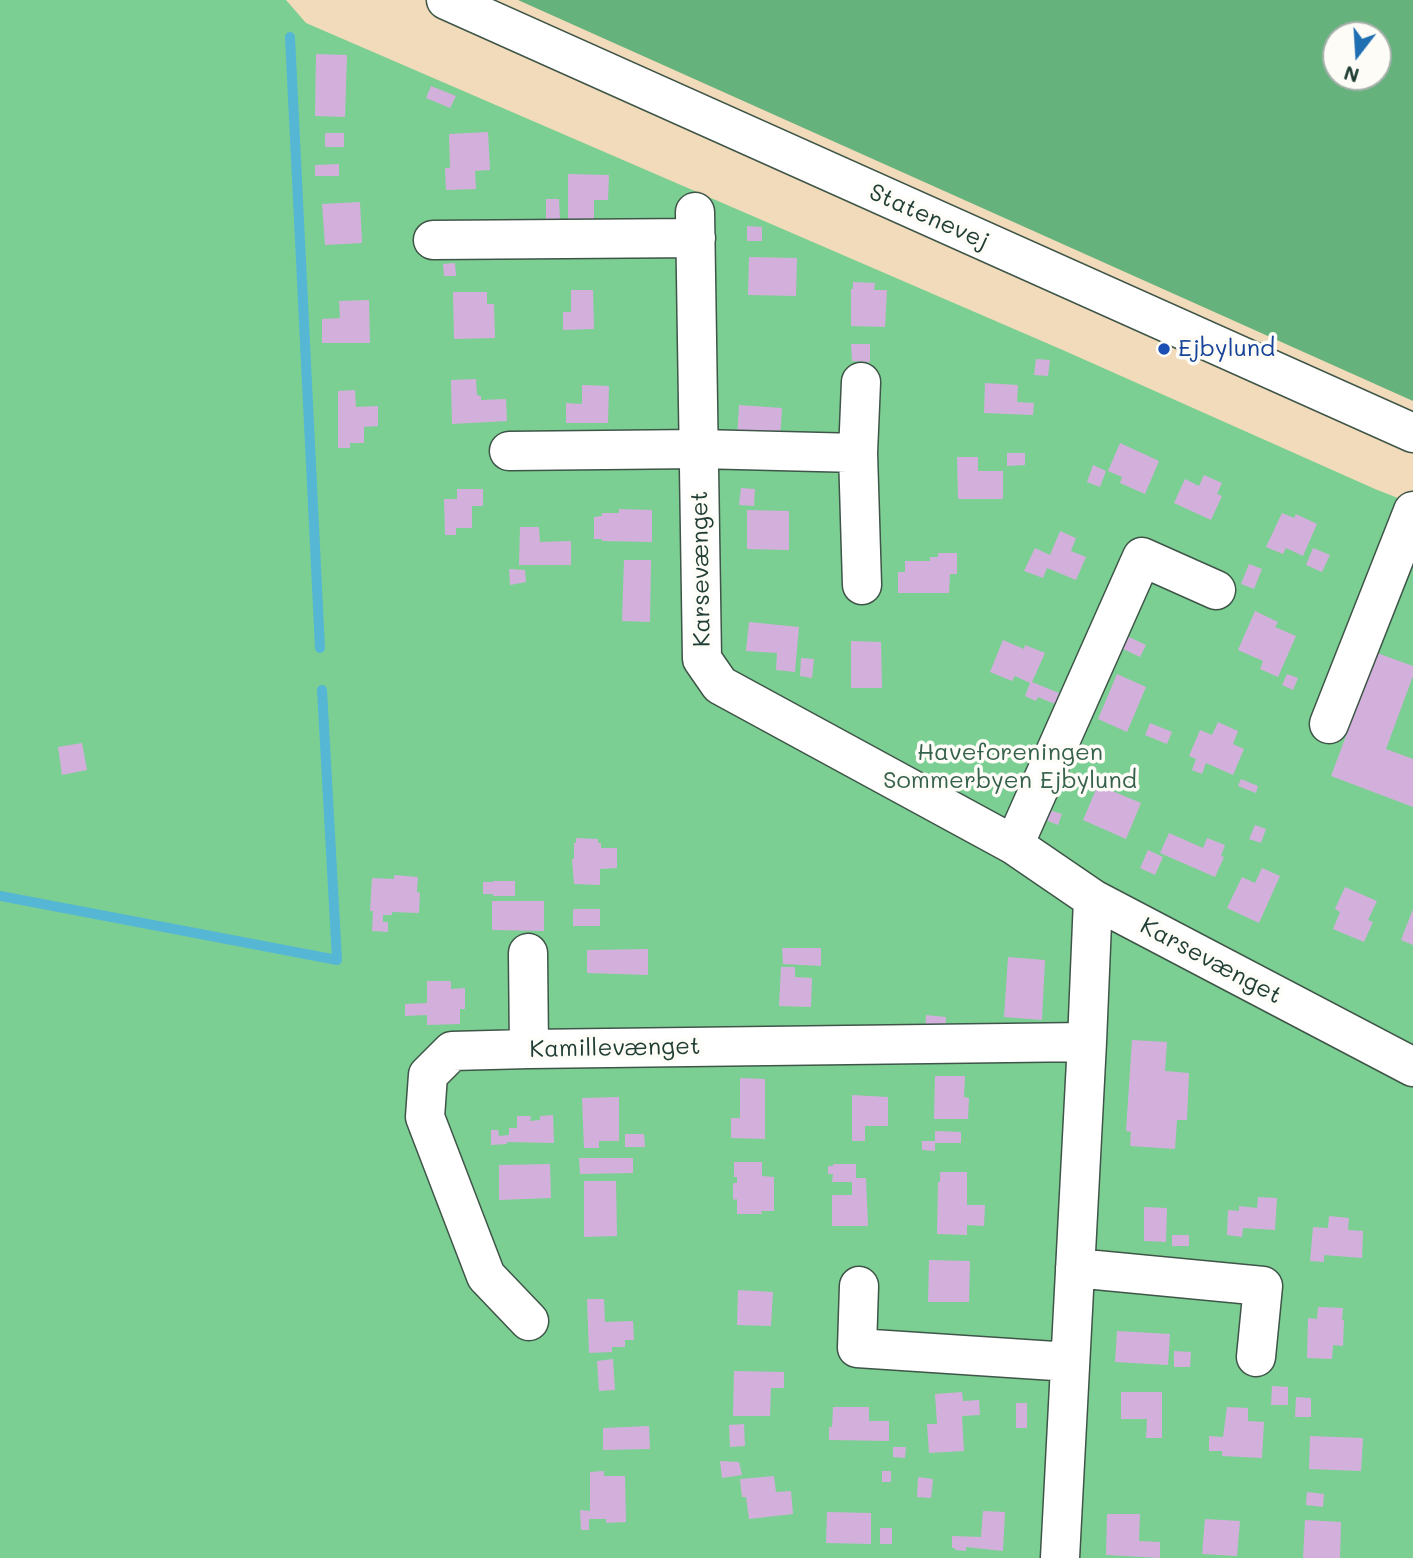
<!DOCTYPE html>
<html>
<head>
<meta charset="utf-8">
<style>
	body { margin:0 }
	#map { position:relative; width:1413px; height:1558px; overflow:hidden; background:#f1dbba; font-family:Mali,sans-serif }
	canvas { display:block }
	.north { position:absolute; left:1322px; top:21px; width:70px; height:70px; box-sizing:border-box; background:#fdfcf7; border:2px solid #a4b0a9; border-radius:50%; rotate:197deg; font-size:19px; font-weight:700; line-height:28px; text-align:center; color:#1f3d34 }
	.north::after { content:''; display:block; margin:auto; width:24px; height:32px; background:#1f6fb2; clip-path:polygon(50% 0,100% 100%,50% 72%,0 100%) }
</style>
</head>
<body>
<div id="map">
<canvas width="1413" height="1558"></canvas>
<div class="north">N</div>
</div>
<script>
const context = document.querySelector('canvas').getContext('2d');
context.lineJoin = 'round';
function fill(path, color) { context.fillStyle = color; context.fill(path, 'evenodd'); }
function trace(path, color, width, dash) { context.strokeStyle = color; context.lineWidth = width; context.lineCap = dash ? 'butt' : 'round'; context.setLineDash(dash || []); context.stroke(path); }
function label(font, color, halo, rows, align = 'center') {
  context.font = font + ' Mali,sans-serif'; context.lineWidth = 7; context.setLineDash([]); context.textBaseline = 'middle'; context.strokeStyle = halo; context.fillStyle = color; for (const [text, x, y, turn = 0] of rows) {
    context.save(); context.translate(x, y); context.rotate((+turn || 0) * Math.PI / 180); context.textAlign = isNaN(turn) ? turn : align; if (halo) context.strokeText(text, 0, 0); context.fillText(text, 0, 0); context.restore();
  }
}
fill(new Path2D(`
	M0,0H286L306,23L1065,351L1375,489L1413,504V1558H0Z`), '#7ccf92');
fill(new Path2D(`
	M518,0H1413V401ZM1336,35H1378V77H1336Z`), '#65b27c');
trace(new Path2D(`
	M290,37L320,648
	M0,896L337,960L322,690`), '#55b7d4', 10);
fill(new Path2D(`
	M316,54L347,55L345,117L315,116Z
	M431,86L456,96L450,108L426,98Z
	M488,132L490,170L475,171L476,189L446,190L445,168H450L449,134Z
	M325,133H344V147H325Z
	M339,164V176H315V165Z
	M568,174L609,175L608,200H594V219H568Z
	M546,199H559L560,219L546,220Z
	M360,202L362,243L325,245L322,204Z
	M747,226L762,227V241H747Z
	M749,257L797,258L796,296L748,295Z
	M455,263L456,276H444L443,264Z
	M853,282L875,283L874,290H887L885,327L851,326V289H853Z
	M571,290H593L594,329L563,330V312H571Z
	M453,292H487V304H494L495,338L454,339Z
	M369,300L370,343H322V319L340,318L339,301Z
	M851,344H870V362L852,361Z
	M1036,359L1050,360L1048,376L1034,375Z
	M476,379L477,395L481,396V400L506,399L507,421L452,424L451,380Z
	M985,383L1018,385L1017,402L1034,403L1033,415L984,413Z
	M582,385L609,386L608,423H566V403L582,404Z
	M355,390L356,407L378,406V426L364,427V443H350V448H338V391Z
	M739,405L782,408L780,438L737,440Z
	M1120,443L1159,461L1145,494L1120,483L1122,477L1108,471Z
	M1007,453H1025V465L1007,466Z
	M957,457H978V471H1003V499H958Z
	M1093,465L1106,471L1100,487L1087,482Z
	M1204,475L1222,483L1217,494L1222,496L1211,520L1174,503L1185,479L1199,486Z
	M741,488L755,489L754,506L739,505Z
	M457,489H483V506H472V528H456V535H445L444,499H457Z
	M619,509L652,510V542L602,541V539H594V517L602,516V513H619Z
	M747,510L789,511V550L747,549Z
	M1282,513L1294,518L1296,514L1317,524L1303,556L1286,548L1283,554L1266,547Z
	M520,527H539L540,542L571,541V565H519Z
	M1060,531L1076,538L1071,551L1086,557L1076,580L1047,568L1043,578L1024,571L1035,548L1050,555Z
	M1313,548L1330,555L1322,572L1306,565Z
	M938,553H957V574H950L949,593H898V572H905V561H930V557H938Z
	M624,560H651L650,622L622,621Z
	M1249,564L1262,569L1254,589L1241,584Z
	M509,569L525,570L526,582L510,585Z
	M1255,611L1278,622L1275,627L1296,636L1278,677L1260,669L1263,661L1238,650Z
	M749,622L799,627L795,672L776,670L777,653L746,651Z
	M1127,636L1146,645L1140,657L1121,648Z
	M1003,640L1024,649L1025,645L1045,653L1032,682L1059,693L1055,704L1038,697L1036,701L1025,696L1030,683L1015,676L1012,681L990,672Z
	M851,641L881,642L882,688H851Z
	M1377,653L1413,666V676L1386,749L1413,759V807L1331,776Z
	M801,658L814,659L812,678L800,676Z
	M1117,674L1146,687L1127,732L1098,719Z
	M1287,674L1298,678L1293,690L1282,685Z
	M1218,722L1238,731L1233,744L1244,749L1233,775L1206,763L1202,774L1192,770L1196,759L1189,756L1200,730L1212,735Z
	M1150,723L1172,732L1167,744L1145,735Z
	M82,743L87,770L62,775L58,747Z
	M1241,779L1258,786L1256,793L1238,786Z
	M1098,785L1141,803L1126,839L1083,820Z
	M1049,810L1062,814L1058,825L1046,820Z
	M1255,825L1266,829L1261,843L1249,839Z
	M1169,833L1203,848L1207,838L1225,845L1221,856L1224,857L1215,877L1160,853Z
	M576,838L598,839V843H601V848H617V868L600,869V885L574,884L572,859H574V843H576Z
	M1148,850L1163,857L1155,875L1140,868Z
	M1262,868L1280,876L1259,923L1227,908L1242,877L1255,883Z
	M394,875L418,877L417,892L420,893L419,913L392,912V915H383V922H388V932L372,931L373,911H370L372,878L394,879Z
	M493,881H515V896H493V894H483V882H493Z
	M1345,887L1377,901L1368,920L1373,922L1364,942L1333,929L1340,912L1335,909Z
	M492,901H544V931L492,930Z
	M573,909H600V926H573Z
	M1413,909V945L1401,940Z
	M782,948H821V966L783,964Z
	M648,949V975L587,973V950Z
	M1008,957L1045,960L1042,1020L1004,1017Z
	M781,967H795V977L812,978L811,1007L779,1006Z
	M427,981H451V989L465,988V1009H460V1024L427,1025V1015L405,1016V1004L427,1003Z
	M926,1015L946,1017L945,1033L925,1032Z
	M1132,1040L1167,1042L1165,1071L1189,1073L1187,1120H1177L1175,1149L1130,1146L1131,1132L1126,1131Z
	M935,1076H965L964,1097L969,1098L968,1119H934Z
	M740,1078L765,1079V1139L731,1138V1118H740Z
	M852,1095L888,1097V1126H865V1141H852Z
	M619,1097V1141H599V1148H584L582,1098Z
	M553,1115L554,1143L507,1142V1144L491,1145V1130H498L499,1136L509,1135V1128H517V1116H531L530,1121L540,1120V1116Z
	M935,1131L961,1132V1143H935Z
	M625,1134H644L645,1147H625Z
	M922,1141H935V1151L922,1150Z
	M579,1158H633V1173L580,1174Z
	M734,1162H762V1176L774,1177V1211H761L762,1214H737V1199L733,1200V1183H737V1177H734Z
	M550,1164L551,1198L499,1200V1165Z
	M833,1164H856V1178H866L868,1226H832V1195H852V1182H832L833,1174H828V1166H833Z
	M940,1172H967V1205H985L984,1226L967,1225V1235L937,1234L938,1182H940Z
	M584,1181H616L617,1236L584,1237Z
	M1258,1197L1277,1198L1275,1230L1243,1228L1242,1237L1227,1235L1228,1210L1239,1211V1206L1257,1208Z
	M1144,1207L1167,1208L1166,1242L1144,1241Z
	M1329,1216L1349,1218L1348,1230L1363,1231L1362,1258L1324,1255V1262L1310,1261L1313,1227L1328,1228Z
	M1172,1235H1189V1246H1172Z
	M929,1260L970,1261L969,1302H928Z
	M738,1290L773,1292L771,1326L737,1325Z
	M587,1299H604L605,1322L633,1321L634,1340H625V1347H612V1352L589,1353Z
	M1318,1307L1343,1308L1342,1320H1344L1343,1346L1333,1345L1332,1359L1307,1358L1308,1318L1317,1319Z
	M1117,1331L1170,1334L1168,1365L1115,1362Z
	M1174,1351L1191,1352L1190,1367H1174Z
	M613,1359L615,1390L599,1391L597,1361Z
	M734,1371L784,1372V1388H771L770,1416H733Z
	M1272,1386L1288,1387V1405H1271Z
	M962,1392L963,1401L979,1400L980,1415L962,1416L964,1451L929,1453L927,1424H937L935,1394Z
	M1121,1392H1162V1438H1146L1147,1419H1121Z
	M1296,1397L1311,1398V1417H1295Z
	M1016,1403H1027V1428H1016Z
	M833,1407H869V1421H889V1441L829,1440V1427H832Z
	M1227,1407L1248,1408V1421L1264,1422L1262,1458L1222,1456V1451H1209V1436L1223,1437Z
	M744,1424L745,1446L730,1447L729,1425Z
	M649,1426L650,1449L603,1450V1428Z
	M1310,1436L1363,1438L1361,1471L1309,1469Z
	M893,1447H906L905,1458L893,1457Z
	M720,1461L739,1462L742,1475L722,1478Z
	M604,1471V1476H625L626,1522L606,1523V1519H589V1530H581L580,1510L590,1511V1472Z
	M882,1471H891V1482H882Z
	M774,1476L776,1492L791,1491L793,1514L749,1519L746,1497H742L740,1479Z
	M918,1477L933,1479L931,1498L917,1497Z
	M1307,1492L1324,1494L1323,1507L1306,1505Z
	M983,1511L1005,1512L1003,1551L966,1547V1551L955,1550V1548H952V1536L981,1537Z
	M827,1512L871,1513V1544L826,1543Z
	M1107,1514H1140L1139,1541L1160,1542V1558L1106,1555Z
	M1205,1519L1240,1521L1237,1556L1202,1554Z
	M1305,1520L1341,1522L1340,1558H1303Z
	M880,1528H892V1544H880Z`), '#d3b0dc');
const minor = new Path2D(`
	M446,0L1413,433
	M695,212L702,659L720,685L1014,845L1093,899L1413,1067
	M433,240L696,238
	M509,451L699,449L858,453L862,585
	M858,453L861,382
	M1329,724L1413,511
	M1014,845L1142,557L1216,590
	M528,953L529,1049
	M1075,1268L1263,1286L1256,1357
	M859,1286L857,1348L1070,1362
	M529,1321L486,1276L425,1117L428,1075L452,1051L529,1049L1087,1042
	M1060,1558L1087,1042L1093,899`);
trace(minor, '#3e5548', 41);
trace(minor, '#fff', 38);
for (const [x, y, r, color] of [
	[1164,349,7,"#1a4fb4"]
]) { const dot = new Path2D(); dot.arc(x, y, r, 0, 2 * Math.PI); context.fillStyle = color; context.fill(dot); trace(dot, '#fdfcf7', 2.5); }
label('24px', '#1f3d34', '#fdfcf7', [
	["Statenevej",929,217,24],
	["Karsevænget",701,569,-91],
	["Karsevænget",1211,961,28],
	["Kamillevænget",615,1048,-1]
]);
label('24px', '#164399', '#fdfcf7', [
	["Ejbylund",1178,349]
], 'left');
label('24px', '#36624c', '#fdfcf7', [
	["Haveforeningen",1010,753],
	["Sommerbyen Ejbylund",1010,781]
]);
</script>
</body>
</html>
